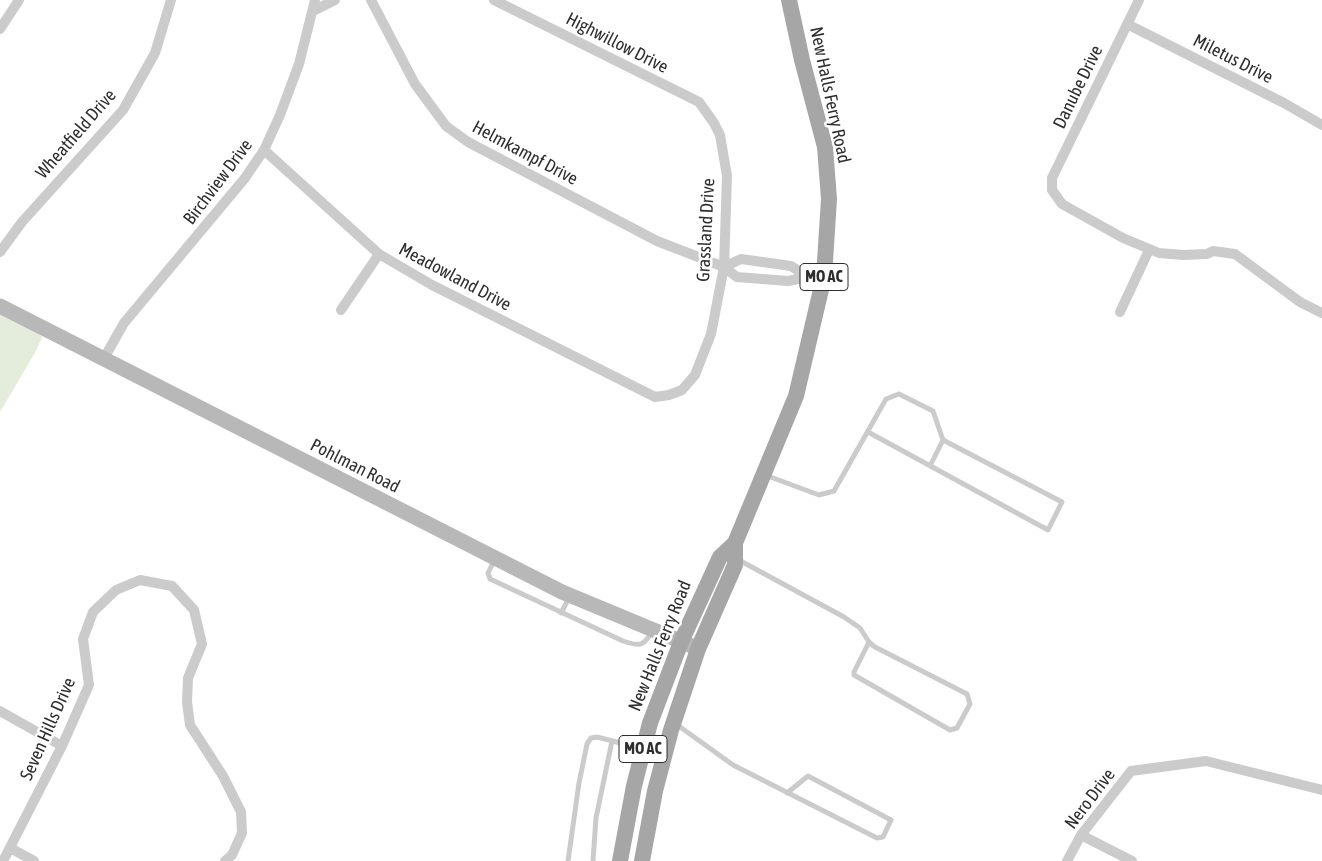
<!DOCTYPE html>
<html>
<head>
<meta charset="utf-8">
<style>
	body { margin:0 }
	canvas { display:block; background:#fff }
</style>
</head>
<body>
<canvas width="1322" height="861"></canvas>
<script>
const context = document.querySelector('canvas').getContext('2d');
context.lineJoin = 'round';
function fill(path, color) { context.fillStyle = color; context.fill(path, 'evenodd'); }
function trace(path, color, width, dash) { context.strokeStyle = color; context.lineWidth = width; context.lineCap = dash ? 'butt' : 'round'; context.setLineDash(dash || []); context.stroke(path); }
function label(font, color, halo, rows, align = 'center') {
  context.font = font + ' "Asap Condensed",sans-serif'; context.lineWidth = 5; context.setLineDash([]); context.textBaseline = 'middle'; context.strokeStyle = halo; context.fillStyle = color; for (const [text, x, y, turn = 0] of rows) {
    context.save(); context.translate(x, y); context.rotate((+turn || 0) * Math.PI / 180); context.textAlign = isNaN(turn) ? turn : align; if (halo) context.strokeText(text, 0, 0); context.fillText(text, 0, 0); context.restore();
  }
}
fill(new Path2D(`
	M0,313L43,335L36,351L0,412Z`), '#e4ecdb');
trace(new Path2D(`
	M930,466L943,440
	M765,475L819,495L834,491L886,399L899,394L933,411L943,440L1062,502L1048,530L868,432
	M737,559L844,617L860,628L869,642L875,647L967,694L970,704L957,728L950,730L854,675V672L869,642
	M494,561L488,573L490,579L623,641C641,647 643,646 653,631
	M561,613L569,598
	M676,724L733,765L877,838L883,837L891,820L808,776L787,793
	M568,861L579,783L587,744L591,738L597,737L640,748
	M593,861L596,818L612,741`), '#cbcbcb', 5);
trace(new Path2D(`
	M371,0L415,84L446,126L468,142L657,241L724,267L737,277L788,281L808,277H824
	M1139,0L1052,178V190L1062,204L1123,238L1159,253L1183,255L1207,254L1213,251L1235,254L1300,302L1322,313
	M313,11L335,0
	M1127,24L1284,103L1322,125
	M0,29L19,0
	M264,150L379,254L432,285L655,397L669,395L682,390L695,375L711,334L724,267L727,176L720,135L714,123L699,102L494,0
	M0,252L22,222L123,110L155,53L171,0
	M724,267L741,259L791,266L808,277
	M341,310L379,254
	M1120,312L1149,250
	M103,360L124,323L245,178L264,150L280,115L299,64L315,0
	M0,711L62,746
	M1081,835L1132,861
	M10,848L34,861
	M3,861L62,746L89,685L83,639L93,612L116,590L140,580L172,586L194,610L202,644L188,678L187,702L190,725L223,776L241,812L242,833L232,855L225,861
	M1067,861L1081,835L1131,771L1206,761L1322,790`), '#cbcbcb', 10);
trace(new Path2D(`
	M0,306L562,592L692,646`), '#b8b8b8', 15);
trace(new Path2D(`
	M620,861L634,786L650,723L681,642L720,557L735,543
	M642,861L655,791L671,730L698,649L735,565V543L796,396L824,277L829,199L825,147L802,60L789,0`), '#a6a6a6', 16);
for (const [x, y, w] of [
	[824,277,48],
	[643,749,48]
]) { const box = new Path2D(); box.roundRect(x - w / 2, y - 13.5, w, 27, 4); context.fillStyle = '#fff'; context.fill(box); trace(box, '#2e2e2e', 1); }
label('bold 16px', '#2e2e2e', null, [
	["MO AC",824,277],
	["MO AC",643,749]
]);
label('18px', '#2e2e2e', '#fff', [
	["Highwillow Drive",617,43,27],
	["Miletus Drive",1233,59,27],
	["Danube Drive",1078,87,-64],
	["New Halls Ferry Road",830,95,78],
	["Wheatfield Drive",76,134,-49],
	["Helmkampf Drive",525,153,28],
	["Birchview Drive",218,182,-53],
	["Grassland Drive",706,230,-87],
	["Meadowland Drive",455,277,28],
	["Pohlman Road",355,466,27],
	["New Halls Ferry Road",660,646,-68],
	["Seven Hills Drive",48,729,-66],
	["Nero Drive",1090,799,-53]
]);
</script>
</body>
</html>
